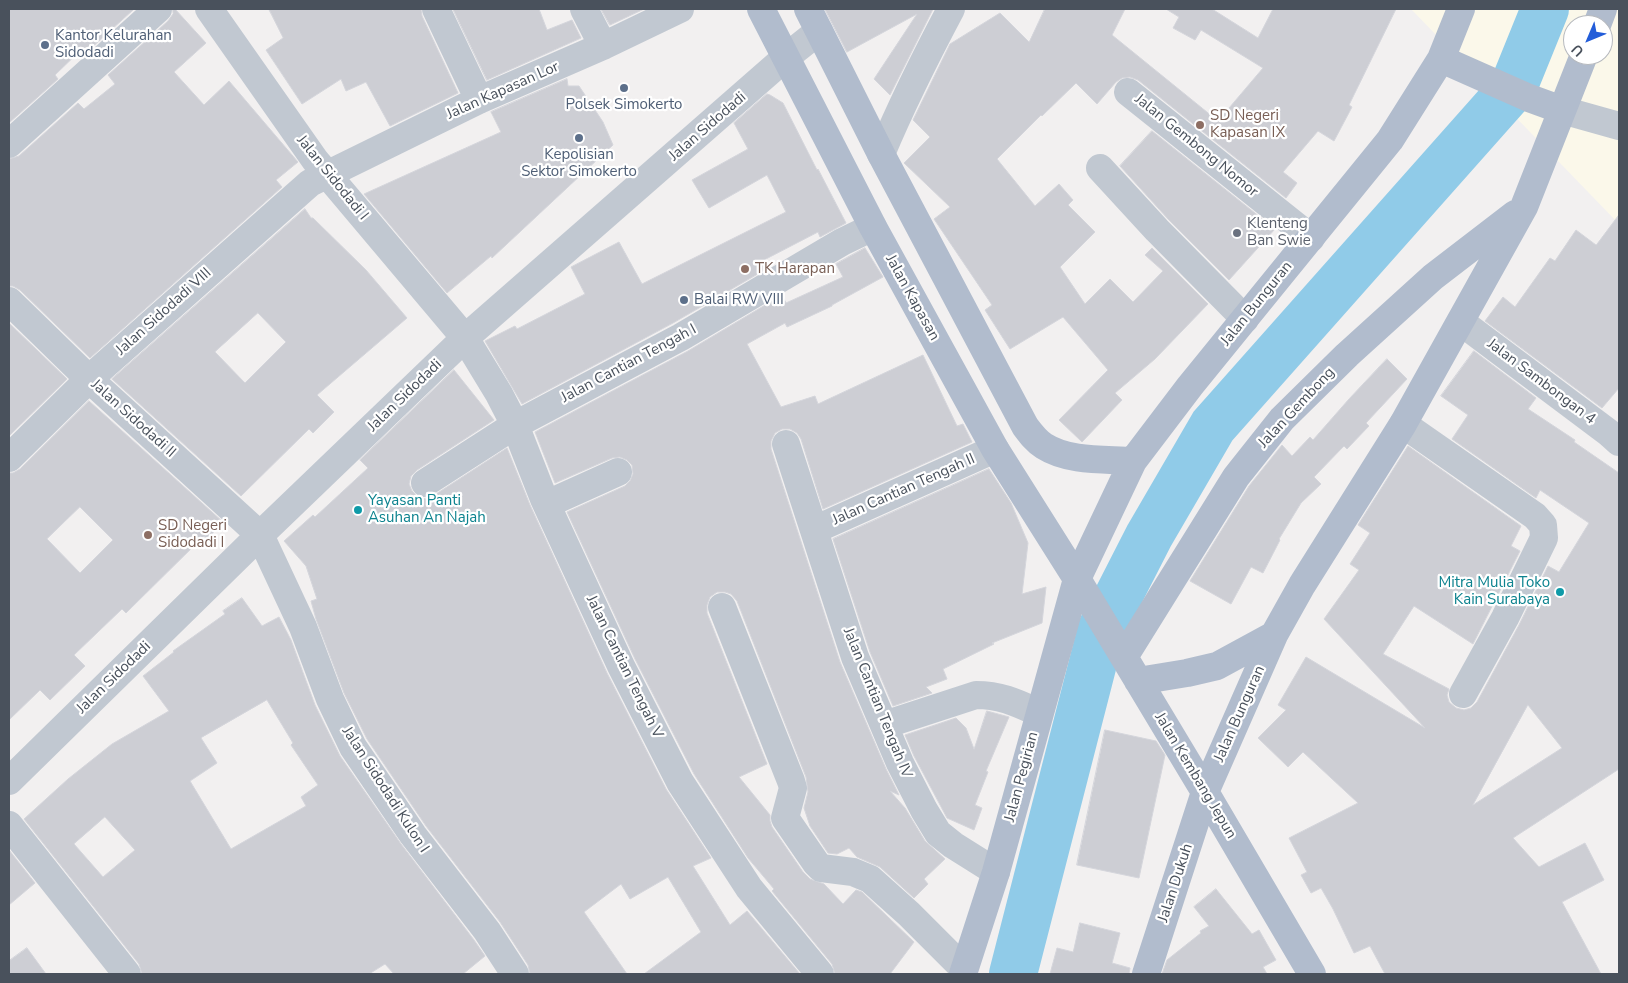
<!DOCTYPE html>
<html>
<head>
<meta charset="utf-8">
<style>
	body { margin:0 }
	#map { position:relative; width:1628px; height:983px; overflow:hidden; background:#f2f0f0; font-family:"Nunito Sans",sans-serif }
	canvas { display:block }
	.frame { position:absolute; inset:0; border:10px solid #49515c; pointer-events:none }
	.north { position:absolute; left:1563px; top:15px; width:50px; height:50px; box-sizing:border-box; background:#fff; border:1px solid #b6b9be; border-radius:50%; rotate:225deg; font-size:14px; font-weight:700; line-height:20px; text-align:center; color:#49515c }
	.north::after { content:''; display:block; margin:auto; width:18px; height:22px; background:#235dd9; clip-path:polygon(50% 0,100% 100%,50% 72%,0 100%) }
</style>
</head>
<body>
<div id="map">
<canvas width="1628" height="983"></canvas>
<div class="frame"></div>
<div class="north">U</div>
</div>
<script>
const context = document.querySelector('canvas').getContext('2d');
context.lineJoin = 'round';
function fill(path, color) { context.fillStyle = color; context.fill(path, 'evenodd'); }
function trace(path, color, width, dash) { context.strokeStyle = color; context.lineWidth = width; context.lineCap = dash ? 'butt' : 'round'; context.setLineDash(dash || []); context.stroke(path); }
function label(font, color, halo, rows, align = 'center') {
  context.font = font + ' "Nunito Sans",sans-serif'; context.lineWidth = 4.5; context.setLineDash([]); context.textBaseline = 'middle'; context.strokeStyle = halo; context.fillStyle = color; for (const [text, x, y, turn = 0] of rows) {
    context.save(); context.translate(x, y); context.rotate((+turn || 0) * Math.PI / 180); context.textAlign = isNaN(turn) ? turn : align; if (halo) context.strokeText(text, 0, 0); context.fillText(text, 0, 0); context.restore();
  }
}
fill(new Path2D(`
	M1411,9H1619V224ZM1573,25H1603V55H1573Z`), '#fbf8ea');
trace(new Path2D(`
	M1013,974L1102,628L1149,536L1213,426L1513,88L1545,9`), '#90cbe8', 48);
const building = new Path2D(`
	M9,9H132L133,10L88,51L84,47L55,75L58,79L9,123Z
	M173,9H175L206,43L174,72L204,105L229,81L298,162L276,180L282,187L90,358L20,290L13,286H9V159L19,156L78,103L84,109L115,84L108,75L168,21L173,14Z
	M269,9H421L422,16L458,93L390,126L366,82L346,91L341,79L302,104L266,50L283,38Z
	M453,9H539L547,30L572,20L581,38L487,80Z
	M601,9H644L610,25Z
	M825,9H933L890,95L874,79L917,14L847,52Z
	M1045,9H1125L1112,35L1218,121L1263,68L1201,30L1195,40L1173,28L1179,17L1166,9H1212L1258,38L1273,9H1396L1349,105L1352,107L1334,141L1318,131L1283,172L1297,183L1286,198L1138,80L1130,77L1122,78L1116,82L1097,104L1076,83L1042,116L1041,115L997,159L1035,206L1059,184L1073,200L1068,205L1095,232L1060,267L1085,304L1110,279L1133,302L1163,271L1145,255L1152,248L1208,304L1155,359L1115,393L1122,400L1082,442L1059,420L1108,370L1063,317L1010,349L985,310L992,305L934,219L950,207L904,163L930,137L913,120L950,44L1000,13L1029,42Z
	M567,79L568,86H579L603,122L613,145L492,258L491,256L447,293L364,194L501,132L491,112Z
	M767,94L770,95L783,103L817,170L818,169L846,223L820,237L818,232L764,260L768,268L673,323L522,404L485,341L515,326L517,329L585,294L571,267L619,242L642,284L786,212L767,175L709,208L692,180L748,149L734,123Z
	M1152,131L1275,229L1229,280L1168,219L1120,166Z
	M305,209L311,218H313L366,270L407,318L317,395L334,412L313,433L309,429L241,496L112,379ZM258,313L286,342L245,383L215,352Z
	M1619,215V388L1602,408L1485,321L1503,297L1515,307L1550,258L1555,261L1576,230L1596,245Z
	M865,248L883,277L832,305V306L787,327L785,323L747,344L781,407L815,396L818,404L923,355L957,426L963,424L972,442L823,509L801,439L797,433L790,429H782L775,433L771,441V449L840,662L886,769L899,795L890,791L905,808L925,841L945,859L924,879L928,884L914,898L880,867L857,857L849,848L837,854L828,853L810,826L804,808L808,792L806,777L737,601L731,594L725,592H717L710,597L707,605V613L767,764L739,777L770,815V821L772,827L803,872L810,879L824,884L843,904L856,890L862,892L914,942L890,974H835L832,964L772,891L774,889L748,858L694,774L635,659L567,512L625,486L630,481L633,474L632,465L627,460L620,457L612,458L555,483L535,432L688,351L782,295L786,303L843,277L836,264Z
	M9,323L67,379L9,436Z
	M1474,351L1536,398L1528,409L1575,440L1574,442L1619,473V769L1513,838L1539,867L1585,843L1604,880L1562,902L1601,974H1385L1370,946L1354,953L1333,909L1321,888L1311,893L1301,875L1307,872L1289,838L1358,803L1303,752L1288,767L1258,738L1286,710L1278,705L1306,657L1425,728L1324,619L1359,570L1350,564L1370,533L1358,525L1408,446L1521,526L1511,546L1520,551L1473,644L1414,606L1383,654L1449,689L1447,695L1449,702L1456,708L1464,710L1471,708L1477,702L1519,625L1548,566L1559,572L1589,523L1540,490L1536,498L1452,439L1468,415L1441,396ZM1528,705L1562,748L1473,805Z
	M1387,359L1407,379L1366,423L1369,426L1347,449L1344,446L1314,477L1321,484L1301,503L1279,539L1280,540L1263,573L1251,567L1231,604L1190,581L1249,486L1282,445L1292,456L1310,437L1313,440L1349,399Z
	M454,370L494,420L417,470L411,476L409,484L412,491L418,497L426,499L433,496L507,448L530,505L607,673L666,789L711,858L693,866L730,925L747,911L800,974H644L701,932L668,877L630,899L621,884L584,912L627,974H530L528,965L500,922L426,826L367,739L344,693L316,619L311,601L317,599L306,566L284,541L313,515L315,517L368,468L360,460Z
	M89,401L223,522L207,539L204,536L126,613L122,609L74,655L85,666L50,700L40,690L9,720V473H13L20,469ZM80,507L113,540L80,573L47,539Z
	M989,469L1011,503L1028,543L1022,594L1046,587L1042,623L992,643L994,644L943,669L947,679L926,687L932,693L893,706L870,652L833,539Z
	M242,598L262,626L279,617L291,640L315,705L340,756L401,844L474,940L485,956L463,974H394L385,964L369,974H142L139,964L24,819L68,779L112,744L169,711L143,676L174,652L173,651L225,614L223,611ZM267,700L293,743L291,745L318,785L301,797L306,806L231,849L190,781L217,763L201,738ZM105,817L135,850L103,877L74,844Z
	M987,711L1009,717L986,771L988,772L975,805L982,808L974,830L947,818L914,756L905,735L956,718L966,728L974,749Z
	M1105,730L1156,741L1165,755L1139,878L1077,865Z
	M9,850L35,883L9,905Z
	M1216,889L1252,934L1259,930L1276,960L1263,967L1267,974H1162L1167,960L1201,933L1200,931L1209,926L1194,907Z
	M1080,923L1120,933L1112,963L1130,968L1129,974H1050L1057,948L1073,952Z
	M27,948L46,974H9V961Z`);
fill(building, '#cdced4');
trace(building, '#d4d5db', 1);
trace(new Path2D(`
	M209,9L315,160L465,338L499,394L515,425L544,499L621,666L680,782L749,888L820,974
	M436,9L479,100
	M584,9L603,46
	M1128,92L1311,238
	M1562,110L1619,126
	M9,144L158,9
	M881,154C902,104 926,56 951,9
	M1100,168L1157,230L1245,319
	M9,301L89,379L260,535L303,627L330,699L353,747L413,835L487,931L515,974
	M1461,322L1609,433L1619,442
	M1403,424L1535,516L1543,525L1544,538L1505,618L1463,694
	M786,444L855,657L900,763L924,810L938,833L953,845L996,872
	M9,458L89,379L310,183L479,100L603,46L680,9
	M425,483L515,425L681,337L842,242L873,227
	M547,504L618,472
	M814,530L995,449
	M722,607L791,781L793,788L785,818L816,863L821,868L853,872L870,879L909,914L964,969
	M884,725L976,695C1001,695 1017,703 1039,713
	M9,781L260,535L465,338L785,58L819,31
	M9,825L127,974`), '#c1c8d1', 28);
trace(new Path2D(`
	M761,9L873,227L995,449L1077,579L1205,792L1312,974
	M808,9L881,154L1025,426C1031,434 1036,441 1044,446C1069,462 1105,459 1133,461
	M1597,25L1603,9
	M1441,59L1529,98L1562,110
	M1124,657L1236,477L1282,419L1347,355L1433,277L1515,214
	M1138,681L1187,673L1217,666L1274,635
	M963,974L996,872L1077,579L1133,461L1190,386L1390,140L1441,59L1461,9
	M1146,974L1205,792L1274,635L1302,585L1403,424L1524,207L1584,55`), '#b1bccd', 28);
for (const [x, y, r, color] of [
	[45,45,5,"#5c6f8a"],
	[624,88,5,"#5c6f8a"],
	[1200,125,5,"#8d6e63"],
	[579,138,5,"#5c6f8a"],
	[1237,233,5,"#6b7280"],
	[745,269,5,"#8d6e63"],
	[684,300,5,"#5c6f8a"],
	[358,510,5,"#0f9aa8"],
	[148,535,5,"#8d6e63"],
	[1560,592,5,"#0f9aa8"]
]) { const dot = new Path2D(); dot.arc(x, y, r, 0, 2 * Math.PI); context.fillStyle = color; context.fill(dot); trace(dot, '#fff', 2); }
label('15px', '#4e5e75', '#fff', [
	["Kantor Kelurahan",55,36],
	["Sidodadi",55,53],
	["Polsek Simokerto",624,105,"center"],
	["Kepolisian",579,155,"center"],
	["Sektor Simokerto",579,172,"center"],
	["Balai RW VIII",694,300]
], 'left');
label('15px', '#49515c', '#fff', [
	["Jalan Kapasan Lor",503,91,-24],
	["Jalan Sidodadi",708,127,-41],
	["Jalan Gembong Nomor",1196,146,39],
	["Jalan Sidodadi I",332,178,51],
	["Jalan Kapasan",912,298,61],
	["Jalan Bunguran",1257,304,-51],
	["Jalan Sidodadi VIII",164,312,-42],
	["Jalan Cantian Tengah I",629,364,-28],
	["Jalan Sambongan 4",1541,382,37],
	["Jalan Sidodadi",405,396,-44],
	["Jalan Gembong",1297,408,-47],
	["Jalan Sidodadi II",133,419,42],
	["Jalan Cantian Tengah II",904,490,-24],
	["Jalan Cantian Tengah V",624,667,64],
	["Jalan Sidodadi",114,678,-44],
	["Jalan Cantian Tengah IV",877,703,68],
	["Jalan Bunguran",1240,714,-66],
	["Jalan Kembang Jepun",1195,776,59],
	["Jalan Pegirian",1022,777,-75],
	["Jalan Sidodadi Kulon I",385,790,57],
	["Jalan Dukuh",1176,883,-72]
]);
label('15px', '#785e54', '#fff', [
	["SD Negeri",1210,116],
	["Kapasan IX",1210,133],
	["TK Harapan",755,269],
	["SD Negeri",158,526],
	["Sidodadi I",158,543]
], 'left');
label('15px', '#5b616d', '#fff', [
	["Klenteng",1247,224],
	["Ban Swie",1247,241]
], 'left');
label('15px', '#0d838f', '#fff', [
	["Yayasan Panti",368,501],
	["Asuhan An Najah",368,518],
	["Mitra Mulia Toko",1550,583,"right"],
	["Kain Surabaya",1550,600,"right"]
], 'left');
</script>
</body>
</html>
